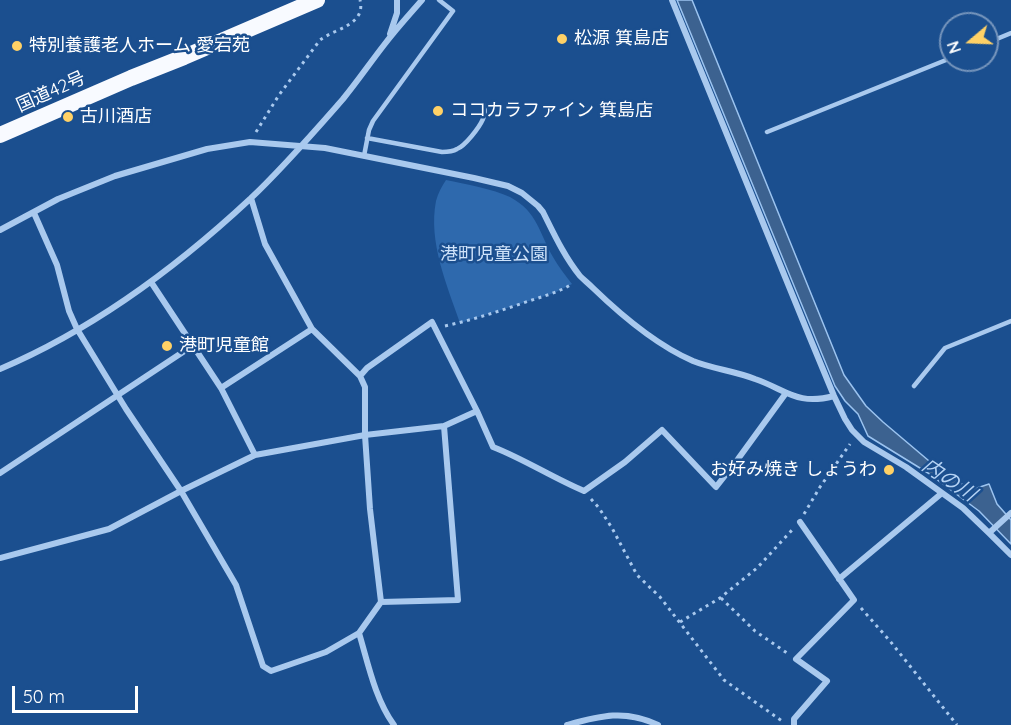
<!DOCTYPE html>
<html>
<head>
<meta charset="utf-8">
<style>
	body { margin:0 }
	#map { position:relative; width:1011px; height:725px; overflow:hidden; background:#1b4f8f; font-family:Quicksand,sans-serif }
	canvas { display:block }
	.north { position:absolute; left:939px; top:12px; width:60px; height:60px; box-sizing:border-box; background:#1b4f8f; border:2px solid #7695bc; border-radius:50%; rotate:251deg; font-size:16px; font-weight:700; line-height:24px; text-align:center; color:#fff }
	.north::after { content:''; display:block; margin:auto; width:21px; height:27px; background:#ffd166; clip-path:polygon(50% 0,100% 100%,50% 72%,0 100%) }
	.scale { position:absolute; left:12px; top:686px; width:126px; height:27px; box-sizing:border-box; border:3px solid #fff; border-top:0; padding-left:8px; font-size:18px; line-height:21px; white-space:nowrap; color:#fff; -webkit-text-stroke:4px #1b4f8f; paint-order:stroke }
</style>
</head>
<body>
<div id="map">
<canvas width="1011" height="725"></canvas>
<div class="north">N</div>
<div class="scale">50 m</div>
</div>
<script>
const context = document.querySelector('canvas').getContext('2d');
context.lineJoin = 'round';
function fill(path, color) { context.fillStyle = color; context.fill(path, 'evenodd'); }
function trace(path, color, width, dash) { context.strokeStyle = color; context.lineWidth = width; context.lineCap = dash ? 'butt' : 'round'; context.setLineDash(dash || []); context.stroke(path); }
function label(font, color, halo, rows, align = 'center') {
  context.font = font + ' Quicksand,"Noto Sans JP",sans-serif'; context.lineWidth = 5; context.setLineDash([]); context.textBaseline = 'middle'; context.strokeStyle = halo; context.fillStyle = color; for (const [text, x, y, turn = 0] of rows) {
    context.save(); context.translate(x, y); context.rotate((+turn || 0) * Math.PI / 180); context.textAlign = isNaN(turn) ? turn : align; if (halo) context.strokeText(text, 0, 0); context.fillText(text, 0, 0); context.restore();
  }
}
fill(new Path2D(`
	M446,180C465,184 493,189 510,197C538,212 539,233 553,257C558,266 565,275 572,284L554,293L460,323C447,285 428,242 436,201C438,193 442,186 446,180Z`), '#2e69ad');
const water = new Path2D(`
	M677,0H692L844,375L866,406L883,422L935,466L971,490L989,484L997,504L1011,520V544L979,511L928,473L868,436L858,414L845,401L835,386Z`);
fill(water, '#3c6290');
trace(water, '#9cc4f0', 1.5);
trace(new Path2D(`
	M256,132L279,95L320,40C336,28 366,25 360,0
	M445,326C472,320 497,312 523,303C540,297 558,293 572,284
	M591,499L599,508L612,528L637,575L660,597L724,680L782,721
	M804,514L820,487L850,444
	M721,598L755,631L787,653
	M861,608L890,641L957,725
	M680,622L720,598L757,568L793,529`), '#a9c9ee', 3, [3, 4.5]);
trace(new Path2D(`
	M987,43L1011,33
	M767,132L951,58
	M367,138L442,152C447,152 452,152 457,149C465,146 479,128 483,119C485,115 485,110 484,105
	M364,156L369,130L373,121L453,11L439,0
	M914,386L945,348L1011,321`), '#a9c9ee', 4.5);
trace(new Path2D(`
	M672,0L810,338L834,396L845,419L852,430L864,442L906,467L963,508L989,533L1011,555
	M390,34L397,13V0
	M34,213L57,265L69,311L77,329L126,409L181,491L236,585L263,666L271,671L326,652L359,633L381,602L370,509L365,435V387L360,376L312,329L265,244L251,198
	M0,230L58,199L115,176L207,149L250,142L325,148L474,178L508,186L522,193L538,206L543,212C554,234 564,256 580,276C584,280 589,284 593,288C622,316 656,345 693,361C713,369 735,371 755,379C787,390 797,406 834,396
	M151,282L221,388L255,455
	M0,369C94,329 176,268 250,199C282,169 314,132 343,99C357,82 370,63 384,45C396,29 409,15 422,0
	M360,376L367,368L432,322L477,411L493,447C524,459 553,478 584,491L625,462L662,430L716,487L738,459L786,393
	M221,388L312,329
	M0,473L192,346
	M989,533L1011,513
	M0,558L109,529L181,491L255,455L365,435L444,426L477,411
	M839,579L942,493
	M381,602L458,600L444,426
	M359,633C368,663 375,699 394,725
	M567,725C600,716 625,709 658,725
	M794,725V719L827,681L796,659L854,600L800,522`), '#a9c9ee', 6);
trace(new Path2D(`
	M0,135L131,78L184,57L317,0`), '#f8faff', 16);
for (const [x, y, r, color] of [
	[562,39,6,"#ffd166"],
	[17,46,6,"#ffd166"],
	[438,111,6,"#ffd166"],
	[68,117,6,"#ffd166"],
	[167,346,6,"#ffd166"],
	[889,470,6,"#ffd166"]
]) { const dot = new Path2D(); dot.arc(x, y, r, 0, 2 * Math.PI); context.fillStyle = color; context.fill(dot); trace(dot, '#1b4f8f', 2); }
label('18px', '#fff', '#1b4f8f', [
	["松源 箕島店",574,39],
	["特別養護老人ホーム 愛宕苑",29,46],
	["ココカラファイン 箕島店",450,111],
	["古川酒店",80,117],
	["港町児童館",179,346],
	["お好み焼き しょうわ",877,470,"right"]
], 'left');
label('18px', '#fff', '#1b4f8f', [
	["国道42号",51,92,-24]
]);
label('18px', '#cfe3fa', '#1b4f8f', [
	["港町児童公園",494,255]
]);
label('italic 20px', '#b5d3f5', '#1b4f8f', [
	["内の川",949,480,34]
]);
</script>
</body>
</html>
